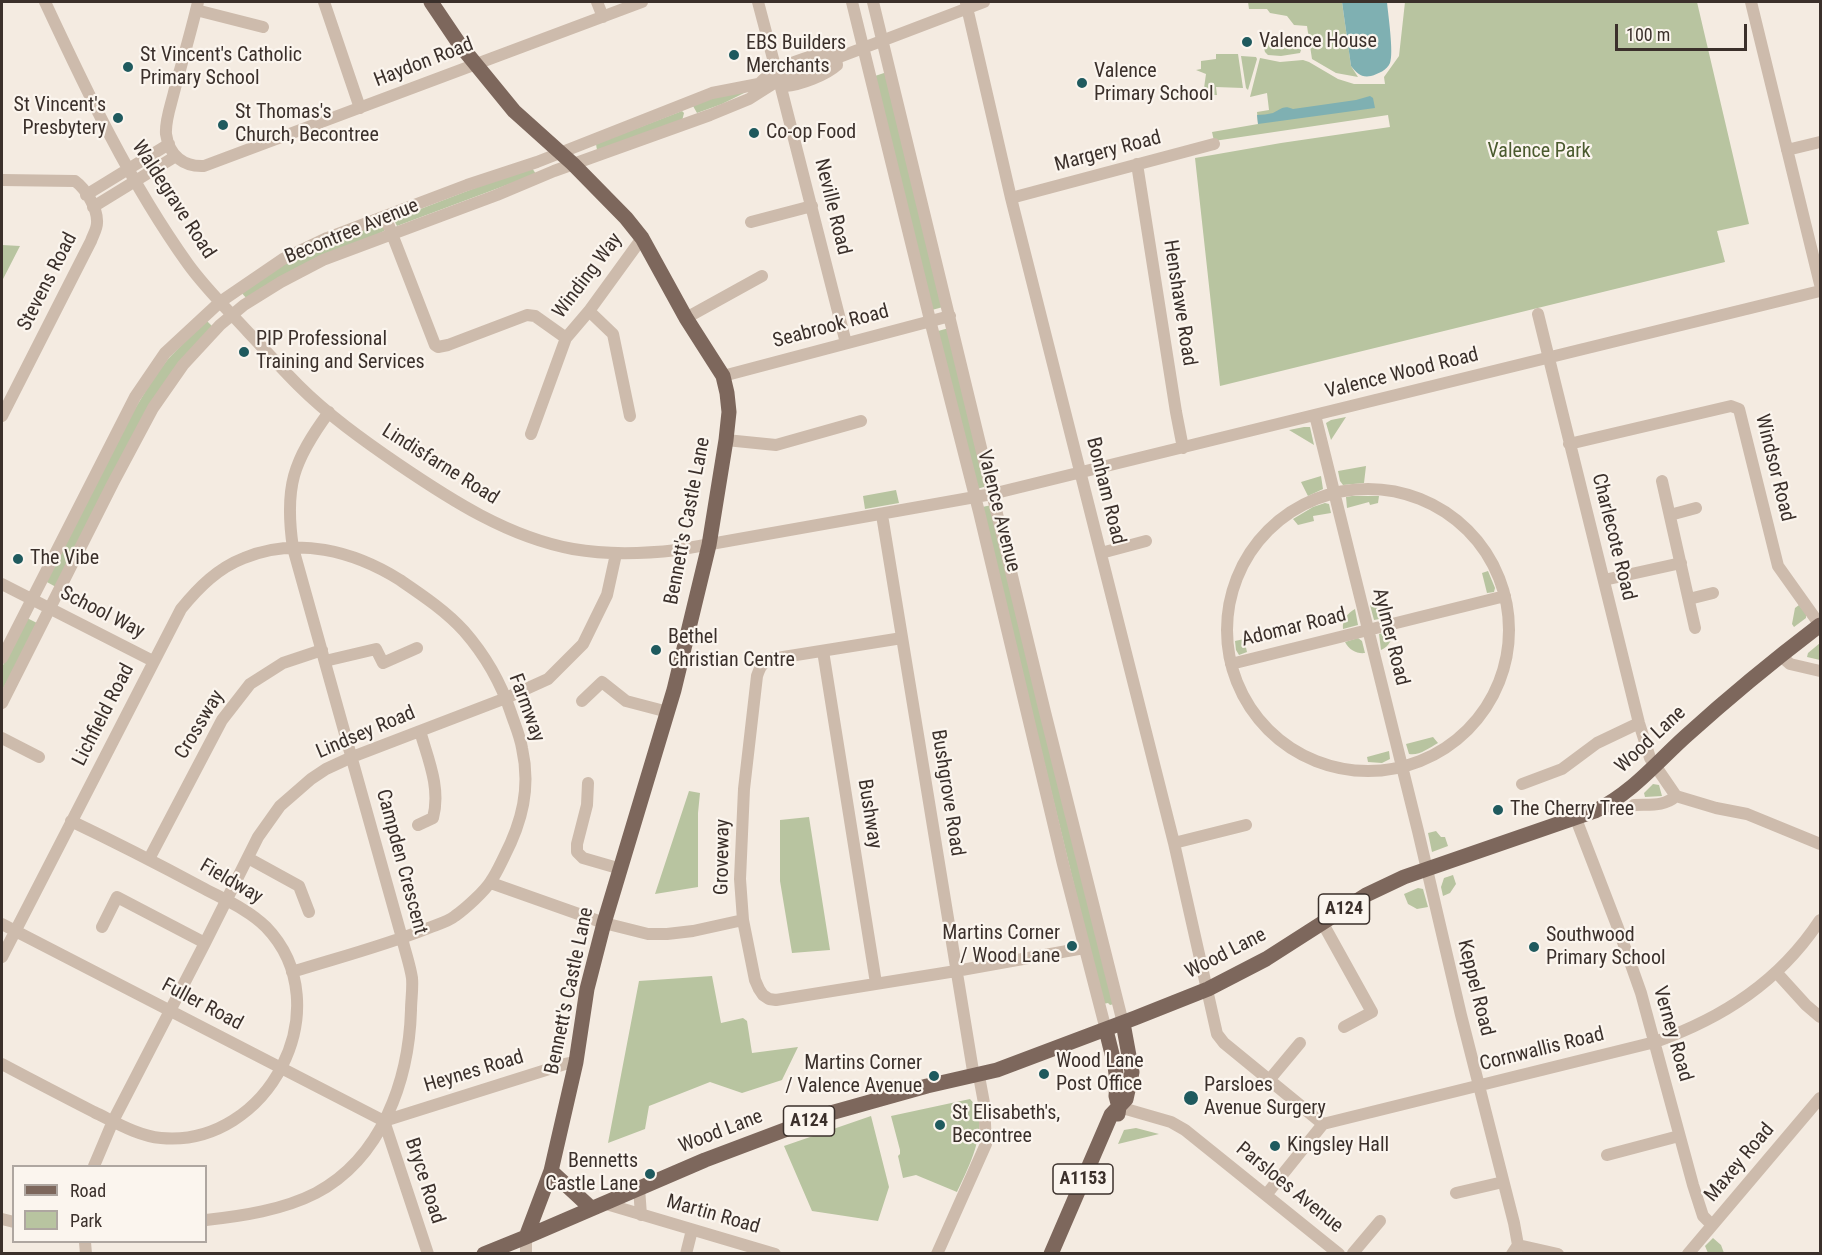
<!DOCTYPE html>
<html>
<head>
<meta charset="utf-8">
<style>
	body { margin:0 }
	#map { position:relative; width:1822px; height:1255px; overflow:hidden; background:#f4ebe1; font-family:"Roboto Condensed",sans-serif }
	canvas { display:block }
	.frame { position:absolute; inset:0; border:3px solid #3b302b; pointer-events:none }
	.legend { position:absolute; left:12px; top:1165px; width:195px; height:78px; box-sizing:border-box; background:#fbf5ee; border:2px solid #aea6a0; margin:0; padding:8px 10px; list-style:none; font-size:18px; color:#3b302b }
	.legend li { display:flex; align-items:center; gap:12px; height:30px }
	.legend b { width:30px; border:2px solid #aea6a0 }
	.scale { position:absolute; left:1615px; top:24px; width:132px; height:27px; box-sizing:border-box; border:3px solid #3b302b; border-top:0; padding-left:8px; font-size:18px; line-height:21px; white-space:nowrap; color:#3b302b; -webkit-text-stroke:4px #fbf5ee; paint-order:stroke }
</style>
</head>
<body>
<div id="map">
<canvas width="1822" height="1255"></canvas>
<div class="frame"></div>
<ul class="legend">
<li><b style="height:8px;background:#7d675c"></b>Road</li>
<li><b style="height:16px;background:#b8c4a0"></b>Park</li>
</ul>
<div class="scale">100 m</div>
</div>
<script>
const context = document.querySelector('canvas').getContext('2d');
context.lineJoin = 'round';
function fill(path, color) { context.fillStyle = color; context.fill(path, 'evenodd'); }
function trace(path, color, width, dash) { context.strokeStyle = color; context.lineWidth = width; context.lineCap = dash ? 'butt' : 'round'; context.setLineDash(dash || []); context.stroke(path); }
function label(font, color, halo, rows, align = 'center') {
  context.font = font + ' "Roboto Condensed",sans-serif'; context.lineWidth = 4.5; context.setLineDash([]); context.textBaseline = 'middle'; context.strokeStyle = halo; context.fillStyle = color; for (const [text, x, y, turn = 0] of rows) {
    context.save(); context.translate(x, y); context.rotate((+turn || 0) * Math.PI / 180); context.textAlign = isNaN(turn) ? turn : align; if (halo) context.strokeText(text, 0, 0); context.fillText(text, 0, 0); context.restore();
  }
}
fill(new Path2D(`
	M1248,2H1342L1351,66L1358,77L1336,73L1312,59L1307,26L1294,25L1287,16L1270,13L1267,9H1249Z
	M1405,2H1697L1749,224L1717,231L1725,262L1220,386L1195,158L1281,143L1390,127L1388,115L1214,141L1212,132L1258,124L1257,112L1269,110L1267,93L1250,97L1260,58L1280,62L1303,60L1309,62L1338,79L1354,84H1385L1384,77L1399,56Z
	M1272,37C1283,38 1294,41 1301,50L1300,53L1281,56L1268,55L1265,52L1263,44L1267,38Z
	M1216,54H1238L1243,88L1216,87L1217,95H1203L1206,74L1196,70L1201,69V61L1216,59Z
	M1241,56L1256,57L1257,59L1248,90L1246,88Z
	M887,72L943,307L932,310L875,76Z
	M748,91L722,104L697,113L693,106L718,96Z
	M682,111L684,113L682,121L597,150L596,144Z
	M532,168L536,174L397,226L395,222L397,218L514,173Z
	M378,224L384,226V231L247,299L240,291L305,252Z
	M2,245L20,246L2,281Z
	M206,320L213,327L195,346L56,587L45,581L133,412L153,379L168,359Z
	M949,328L987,486L977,489L938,331Z
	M1346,417L1331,440L1326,423L1331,420Z
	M1304,427H1310L1314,445L1289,430Z
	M1366,466L1364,483L1343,485L1340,481L1338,471Z
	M1321,476L1323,489L1308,496L1301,482Z
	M896,490L899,503L865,509L863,496Z
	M1352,496H1379L1378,503L1370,505L1369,502L1347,508L1346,497Z
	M1325,503L1329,504L1331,513L1313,516L1314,521L1298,525L1293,519L1313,507Z
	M992,505L1114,1004L1110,1005L1108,1003L1103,1004L982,507Z
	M1488,571L1495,588L1494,592L1487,593L1482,573Z
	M1370,605C1379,605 1387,609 1390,617L1374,620Z
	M1799,605L1806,614V618L1794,627L1792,624L1795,608Z
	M1355,609L1358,625L1343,629C1342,621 1347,613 1355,609Z
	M27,618L37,623L2,691V667Z
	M1393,630C1393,638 1389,647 1381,650L1379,634Z
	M1358,638L1362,641L1365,653C1357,654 1349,650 1345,642Z
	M1244,639L1247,652L1239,655L1236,650L1235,641Z
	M1820,643V660L1807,657L1808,653Z
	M1433,737L1438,743C1429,748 1419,756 1409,754L1406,744Z
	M1389,751L1390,759L1382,763L1368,762L1367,757Z
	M1653,784L1659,785L1662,796L1645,797L1644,793Z
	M689,791L700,793L698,813V887L655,894Z
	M809,817L830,950L792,953L780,881V820Z
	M1436,831L1441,837H1445L1448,846L1432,852L1428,833Z
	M1453,875L1456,884L1450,893L1443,896L1441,887L1444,878Z
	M1418,888L1423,889L1428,907L1417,909L1408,904L1404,894Z
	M712,976L721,1023L743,1018L747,1021L752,1053L798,1047L782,1080L742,1093L710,1082L649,1106L645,1129L608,1143L639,981Z
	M970,1099C993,1121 968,1169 957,1192L916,1175L903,1178L898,1156L900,1154V1150L891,1116Z
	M871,1116L889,1187L878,1221L812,1211L784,1146Z
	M1136,1128L1159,1134L1118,1144L1124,1130Z
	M1713,1238L1721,1245L1724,1253H1708L1705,1246Z`), '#b8c4a0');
fill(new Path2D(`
	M1342,2H1387C1388,14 1394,53 1390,63C1387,70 1378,74 1371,76C1361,78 1357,73 1351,66Z
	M1370,96L1373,98L1375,108L1258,124L1257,115C1262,115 1268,114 1273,113C1282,109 1283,105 1293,109L1356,100Z`), '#7fb0b2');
trace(new Path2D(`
	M45,2C87,92 130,183 188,264C206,289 228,310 248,332C265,350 281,368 298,385C328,415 363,440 398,464C451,500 508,537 573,549C607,555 642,554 677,550L992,494L1820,291
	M198,2C191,32 182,62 174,92C171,105 165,120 166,134C169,156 184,167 204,166L642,2
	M324,2L360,108
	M597,2L603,17
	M758,2L776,70
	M852,2L932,328L979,512L1063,864L1106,1030
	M873,2L1045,712L1123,1023
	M1751,2L1820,284
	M966,3L1011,198L1174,843L1217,1034L1224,1043L1323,1124
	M196,10L263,27
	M779,80L846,343
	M760,83C777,64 806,59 830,50C835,50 838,51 840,56
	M1787,150L1820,142
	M1137,164L1176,412L1183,448
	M2,180L75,181C86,189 98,209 97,223C97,229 93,235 91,241L2,416
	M86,195L169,144
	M1011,198L1214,144
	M93,207L176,156
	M385,216L435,345L438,347L448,345L527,315L535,316L566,338
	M751,222L812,206
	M589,311L613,334L630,416
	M1538,314L1639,723L1650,758L1676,796L1716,808L1747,814L1820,844
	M686,318L762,276
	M723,376L950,316
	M1315,415L1418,831L1461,1015L1514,1223L1518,1245L1512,1254
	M531,434L566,338L589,311L642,238
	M726,440L776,445L861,421
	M1569,444L1731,406L1739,409L1778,566L1820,625
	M1662,481L1695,628
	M1227 630a141 141 0 1 1 282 0a141 141 0 1 1-282 0Z
	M882,515L974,1077
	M1670,515L1696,508
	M1101,553L1146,541
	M1604,580L1681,563
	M2,584L153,661
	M1689,599L1713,593
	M902,638L771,659C762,663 760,667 757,676L744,789L740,879L743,920L755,980L759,989L763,995L769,999L776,1000L956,971L1084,948
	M823,651L876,983
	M1781,656L1790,664L1820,671
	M2,658L135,397L165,353L220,302L283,259L327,238L467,185L537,162L712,93L779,80L785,86C800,85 826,75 837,65L836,58
	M325,661L376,649L383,663L417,648
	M1231,664L1505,596
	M582,701L602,682L626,701L668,712
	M2,703L113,483L153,408L183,365L220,325L244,305L281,282L323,260L497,195L554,171L710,115L749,99L779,80L984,2
	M2,738L39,757
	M588,783L587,805L577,844V852L583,858L621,869
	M1522,784L1562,769L1597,743L1639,723
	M1634,805C1649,804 1664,807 1676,796
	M1576,819L1618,928L1641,993L1693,1185L1703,1216L1712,1225
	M418,825L433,818C441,788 428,759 420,731
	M1174,843L1246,825
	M248,858L299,886L309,912
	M149,859L222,720L250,684L283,663L322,650
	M491,883L604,923L648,934H667L693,931L743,920
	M1322,922L1372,1012L1344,1027
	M2,924L384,1121
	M102,927L117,897L205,943
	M2,957L181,609C199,587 218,568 244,558C297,536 354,551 400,580C422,595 446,611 464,631C485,655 501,683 511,713C515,725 520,736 522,748C531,788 522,822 504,857C500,865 496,874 491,881C485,891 465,909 455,916C448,922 435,925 426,929C383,946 337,958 292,972
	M1776,972L1806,1005L1820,1017
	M2,1064C32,1080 63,1096 94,1112C115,1122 138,1136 161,1138C268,1148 342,1006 266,927C248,909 223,899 201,887C158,864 115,842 71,821
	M1270,1079L1300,1043
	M1119,1107L1171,1122L1185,1130L1339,1254
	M384,1121L565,1064L576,1062
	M384,1121L428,1254
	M1607,1155L1679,1136
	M94,1166L113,1121L205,943L258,837L280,806L311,779L326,769L352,757L506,698L548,679L583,644L607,595L616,554
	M639,1188L641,1215
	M1456,1193L1503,1182
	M1266,1195L1323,1124L1655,1042C1723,1018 1780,981 1820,920
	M603,1203L775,1254
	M2,1219L14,1222
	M206,1220C242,1216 283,1210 316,1193C382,1158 409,1080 411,1010C411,1000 413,989 412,978C410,965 405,951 402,938L293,548C284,487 293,461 329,412
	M526,1237V1254
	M85,1242L86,1254
	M1518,1245L1558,1254
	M1353,1253L1380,1221
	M686,1254L692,1230
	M937,1254L986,1144L984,1103L979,1076
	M1688,1254L1820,1098`), '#cdbbac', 12);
trace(new Path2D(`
	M431,2L460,45L514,111L573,164L626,218L642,238L686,318L723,376L727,393L729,412L726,440L709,545L674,690L604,923L587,989L576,1062L551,1171L526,1237
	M1106,1030L1115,1066L1117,1082L1116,1096L1119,1107L1118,1114
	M551,1171L591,1208
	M484,1254L526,1237L705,1160L827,1114L927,1086L997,1070L1135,1018L1208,989L1266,959L1366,895L1404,877L1595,811C1632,793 1656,763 1686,736C1729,697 1774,660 1820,625
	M1051,1254L1111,1115L1126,1099L1132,1072L1123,1023`), '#7d675c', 15);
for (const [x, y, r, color] of [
	[1247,42,6,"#1f5a5e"],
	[734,55,6,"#1f5a5e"],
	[128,67,6,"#1f5a5e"],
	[1082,83,6,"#1f5a5e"],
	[118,118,6,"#1f5a5e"],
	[223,125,6,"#1f5a5e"],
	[754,133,6,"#1f5a5e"],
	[244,352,6,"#1f5a5e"],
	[18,559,6,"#1f5a5e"],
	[656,650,6,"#1f5a5e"],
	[1498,810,6,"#1f5a5e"],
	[1072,946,6,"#1f5a5e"],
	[1534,947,6,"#1f5a5e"],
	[1044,1074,6,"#1f5a5e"],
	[934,1076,6,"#1f5a5e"],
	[1191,1098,8,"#1f5a5e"],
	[940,1125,6,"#1f5a5e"],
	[1275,1146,6,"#1f5a5e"],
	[650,1174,6,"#1f5a5e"]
]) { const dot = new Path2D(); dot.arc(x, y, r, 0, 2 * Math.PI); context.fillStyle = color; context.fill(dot); trace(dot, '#fbf5ee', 2); }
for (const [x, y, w] of [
	[1344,909,51],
	[809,1121,51],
	[1083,1179,60]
]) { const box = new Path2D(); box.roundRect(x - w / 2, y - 15, w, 30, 4.5); context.fillStyle = '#fbf5ee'; context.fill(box); trace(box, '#3b302b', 1.5); }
label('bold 18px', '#3b302b', null, [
	["A124",1344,909],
	["A124",809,1121],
	["A1153",1083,1179]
]);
label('20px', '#3b302b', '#fbf5ee', [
	["Valence House",1259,42],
	["EBS Builders",746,44],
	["Merchants",746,67],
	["St Vincent's Catholic",140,56],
	["Primary School",140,79],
	["Valence",1094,72],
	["Primary School",1094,95],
	["St Vincent's",106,106,"right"],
	["Presbytery",106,129,"right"],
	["St Thomas's",235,113],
	["Church, Becontree",235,136],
	["Co-op Food",766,133],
	["PIP Professional",256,340],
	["Training and Services",256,363],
	["The Vibe",30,559],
	["Bethel",668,638],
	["Christian Centre",668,661],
	["The Cherry Tree",1510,810],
	["Martins Corner",1060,934,"right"],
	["/ Wood Lane",1060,957,"right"],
	["Southwood",1546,936],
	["Primary School",1546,959],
	["Wood Lane",1056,1062],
	["Post Office",1056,1085],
	["Martins Corner",922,1064,"right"],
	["/ Valence Avenue",922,1087,"right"],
	["Parsloes",1204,1086],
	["Avenue Surgery",1204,1109],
	["St Elisabeth's,",952,1114],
	["Becontree",952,1137],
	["Kingsley Hall",1287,1146],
	["Bennetts",638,1162,"right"],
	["Castle Lane",638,1185,"right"]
], 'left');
label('20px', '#3b302b', '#fbf5ee', [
	["Haydon Road",424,63,-21],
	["Margery Road",1108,152,-15],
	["Waldegrave Road",173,200,57],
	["Neville Road",832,207,76],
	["Becontree Avenue",352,232,-22],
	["Winding Way",588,276,-53],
	["Stevens Road",48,282,-63],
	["Henshawe Road",1179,303,81],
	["Seabrook Road",831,327,-15],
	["Valence Wood Road",1402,374,-14],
	["Lindisfarne Road",440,465,32],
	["Windsor Road",1774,468,76],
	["Bonham Road",1105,491,76],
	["Valence Avenue",998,511,76],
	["Bennett's Castle Lane",688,521,-79],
	["Charlecote Road",1613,537,76],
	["School Way",102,613,27],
	["Adomar Road",1294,628,-14],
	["Aylmer Road",1390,637,76],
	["Farmway",526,708,70],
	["Lichfield Road",104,715,-63],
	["Crossway",200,725,-59],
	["Lindsey Road",366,733,-23],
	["Wood Lane",1651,740,-43],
	["Bushgrove Road",947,793,81],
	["Bushway",869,814,81],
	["Groveway",723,857,-89],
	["Campden Crescent",401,862,75],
	["Fieldway",231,882,30],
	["Wood Lane",1226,954,-27],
	["Keppel Road",1475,988,76],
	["Bennett's Castle Lane",570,991,-78],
	["Fuller Road",202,1005,28],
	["Verney Road",1672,1034,74],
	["Cornwallis Road",1542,1050,-14],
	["Heynes Road",474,1072,-17],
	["Wood Lane",721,1132,-21],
	["Maxey Road",1740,1163,-50],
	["Bryce Road",424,1181,72],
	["Parsloes Avenue",1289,1188,39],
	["Martin Road",713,1215,16]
]);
label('20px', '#4a5a2e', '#fbf5ee', [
	["Valence Park",1539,152]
]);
</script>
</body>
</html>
